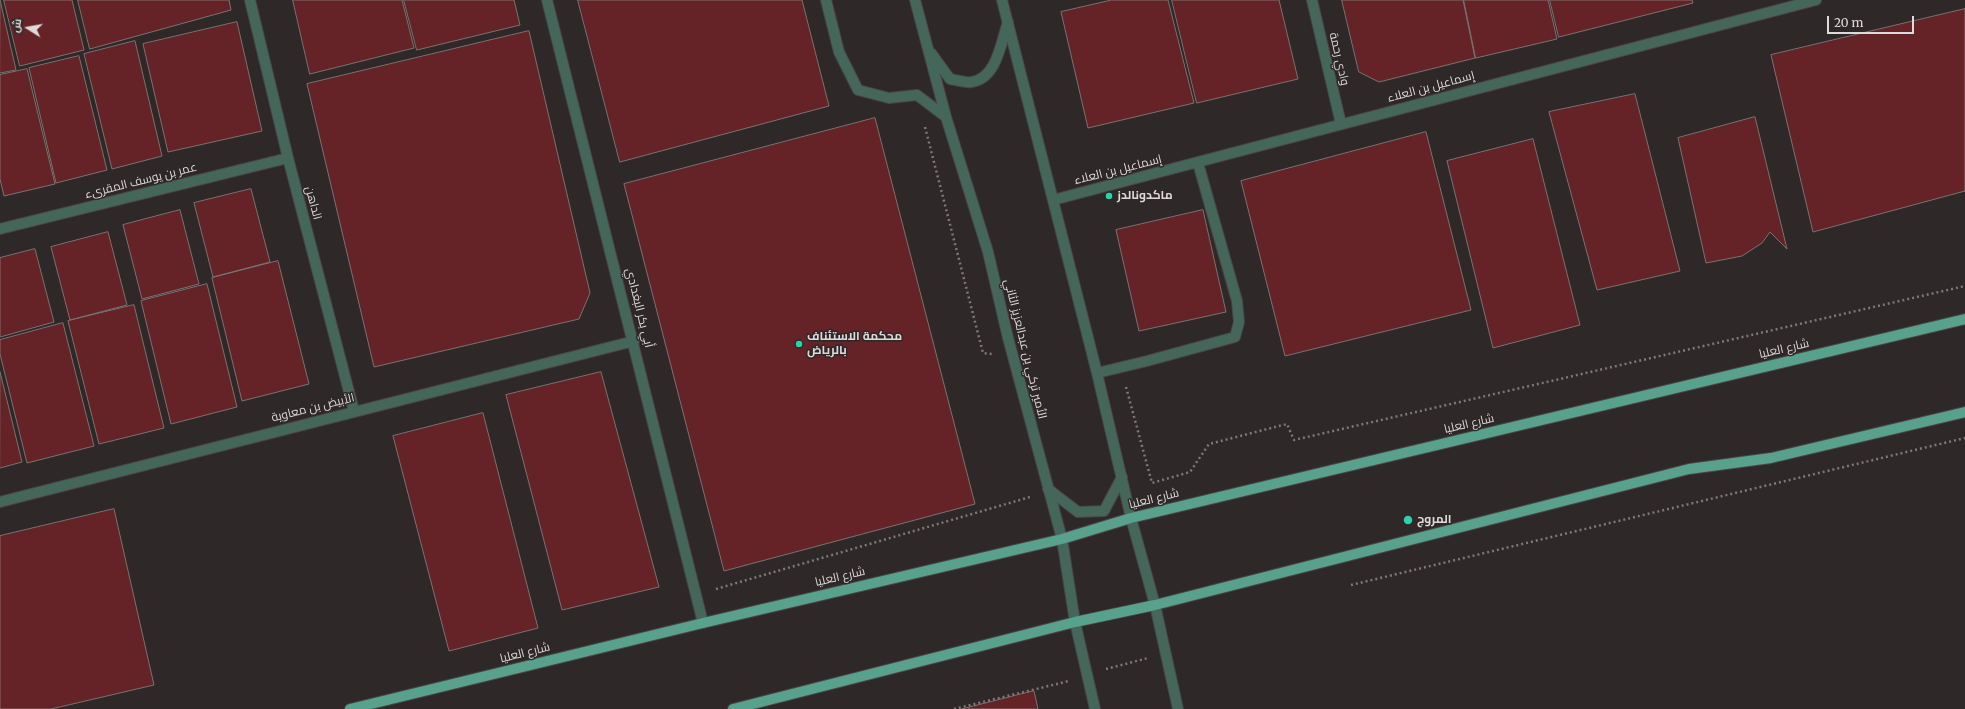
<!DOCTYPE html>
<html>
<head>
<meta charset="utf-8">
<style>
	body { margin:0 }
	#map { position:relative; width:1965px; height:709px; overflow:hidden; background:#2f2828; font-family:Merriweather,Cairo,serif }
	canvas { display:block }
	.north { position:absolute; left:8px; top:8px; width:40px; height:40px; -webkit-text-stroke:3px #2f2828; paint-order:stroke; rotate:281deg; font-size:11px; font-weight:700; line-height:16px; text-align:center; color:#dfdada }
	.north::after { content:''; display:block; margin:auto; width:14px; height:18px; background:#dfdada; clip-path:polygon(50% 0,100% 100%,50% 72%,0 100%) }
	.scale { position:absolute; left:1827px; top:16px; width:87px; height:18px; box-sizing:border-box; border:2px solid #dfdada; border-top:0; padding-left:5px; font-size:12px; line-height:14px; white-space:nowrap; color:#dfdada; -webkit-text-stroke:3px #2f2828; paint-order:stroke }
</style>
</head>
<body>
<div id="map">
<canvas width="1965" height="709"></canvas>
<div class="north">ش</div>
<div class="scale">20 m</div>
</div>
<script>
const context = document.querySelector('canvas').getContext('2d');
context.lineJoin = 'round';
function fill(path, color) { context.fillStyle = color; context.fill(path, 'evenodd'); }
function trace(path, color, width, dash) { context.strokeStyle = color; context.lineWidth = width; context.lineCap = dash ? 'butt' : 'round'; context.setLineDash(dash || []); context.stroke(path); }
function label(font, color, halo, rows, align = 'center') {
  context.font = font + ' Merriweather,Cairo,serif'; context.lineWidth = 3; context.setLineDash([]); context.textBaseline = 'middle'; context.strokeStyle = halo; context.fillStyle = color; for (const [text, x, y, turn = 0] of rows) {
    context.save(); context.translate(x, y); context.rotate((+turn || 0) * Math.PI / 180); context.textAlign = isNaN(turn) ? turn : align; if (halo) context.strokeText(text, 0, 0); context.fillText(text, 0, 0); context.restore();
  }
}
const building = new Path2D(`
	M0,0L16,70L0,73Z
	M4,0H72L84,50L20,66Z
	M78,0H229L231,10L90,49Z
	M293,0H402L414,48L310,74Z
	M404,0H514L520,25L417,50Z
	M578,0H802L829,106L620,162Z
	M1112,0H1168L1194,103L1088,128L1061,12Z
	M1172,0H1279L1298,79L1197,103Z
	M1342,0H1463L1475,58L1379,82L1359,72Z
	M1464,0H1548L1557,39L1476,58Z
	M1550,0H1692L1693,3L1559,37Z
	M1965,9V191L1813,232L1771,55Z
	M237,22L262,131L168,152L143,44Z
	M529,31L590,293L579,319L374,367L307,84Z
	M135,41L162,156L112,169L84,54Z
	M79,56L107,170L56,183L29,68Z
	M27,69L55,184L4,196L0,179V75Z
	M1635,94L1680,271L1597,290L1549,112Z
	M1755,117L1787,249L1770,232L1762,243L1742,256L1706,263L1678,138Z
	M875,118L975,504L724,571L624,184Z
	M1426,132L1471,310L1285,356L1241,181Z
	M1533,139L1580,325L1493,348L1447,161Z
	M251,189L270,262L213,277L194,203Z
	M180,210L199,284L142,299L123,225Z
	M1203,210L1226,312L1139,331L1116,230Z
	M108,232L127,305L70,320L51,247Z
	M35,249L54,322L0,337V258Z
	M278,261L309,384L242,401L212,278Z
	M207,284L237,407L171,424L141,301Z
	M134,305L164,428L99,444L68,321Z
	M63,323L94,446L27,463L0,354V340Z
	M0,372L22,462L0,468Z
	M601,372L659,587L562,610L506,395Z
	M483,413L538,628L449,651L393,436Z
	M114,509L154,685L51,709H0V536Z
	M1034,691L1038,709H962Z`);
fill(building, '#652327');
trace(building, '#7a7272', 1);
const minor = new Path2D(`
	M250,0L288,158L354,411
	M547,0L703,623
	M826,0L839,52L858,90L889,98L917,95L946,117
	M915,0L946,117L988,252L1008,338L1062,539L1075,622L1095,709
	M1002,0L1097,373L1131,518L1155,605L1178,709
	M1312,0L1341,124
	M931,53L950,79C956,80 965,83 971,82C997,79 1001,42 1008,22
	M1053,200L1816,0
	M0,229L288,158
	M1097,373L1147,361L1235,337L1239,322L1237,301L1198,163
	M1048,489L1078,512L1104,511L1122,477
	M0,502L634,341`);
const major = new Path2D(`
	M350,709L703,623L1062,539L1131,518L1965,319
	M733,709L1075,622L1155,605L1689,469L1771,458L1965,412`);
trace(minor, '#4b4444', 12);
trace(major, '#4b4444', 12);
trace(new Path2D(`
	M925,127L983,353L992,354
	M1126,387L1152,483L1190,472L1209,444L1287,424L1294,440L1965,286
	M1351,585L1965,438
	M716,589L1030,497
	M1106,669L1148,658
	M954,709L1069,681`), '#7e7878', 2.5, [2, 3]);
trace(minor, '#44665b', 10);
trace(major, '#58a18c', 10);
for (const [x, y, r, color] of [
	[1109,196,4,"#26d5ae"],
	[799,344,4,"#26d5ae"],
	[1408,520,5,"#26d5ae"]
]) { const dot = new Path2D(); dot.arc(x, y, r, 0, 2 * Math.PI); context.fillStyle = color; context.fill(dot); trace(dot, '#2f2828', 1.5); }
label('12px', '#dfdada', '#2f2828', [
	["وادي رحمة",1339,59,77],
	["إسماعيل بن العلاء",1431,87,-15],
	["إسماعيل بن العلاء",1118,170,-14],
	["عمر بن يوسف المقرىء",141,181,-14],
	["الداهن",313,203,75],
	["أبي بكر البغدادي",639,308,76],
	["الأمير تركي بن عبدالعزيز الثاني",1025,349,76],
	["شارع العليا",1784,349,-13],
	["الأبيض بن معاوية",313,408,-14],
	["شارع العليا",1469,424,-13],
	["شارع العليا",1154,499,-14],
	["شارع العليا",840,577,-13],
	["شارع العليا",525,653,-14]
]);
label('bold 12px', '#dfdada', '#2f2828', [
	["ماكدونالدز",1117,196],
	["محكمة الاستئناف",807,337],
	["بالرياض",807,351],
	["المروج",1417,520]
], 'left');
</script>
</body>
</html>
